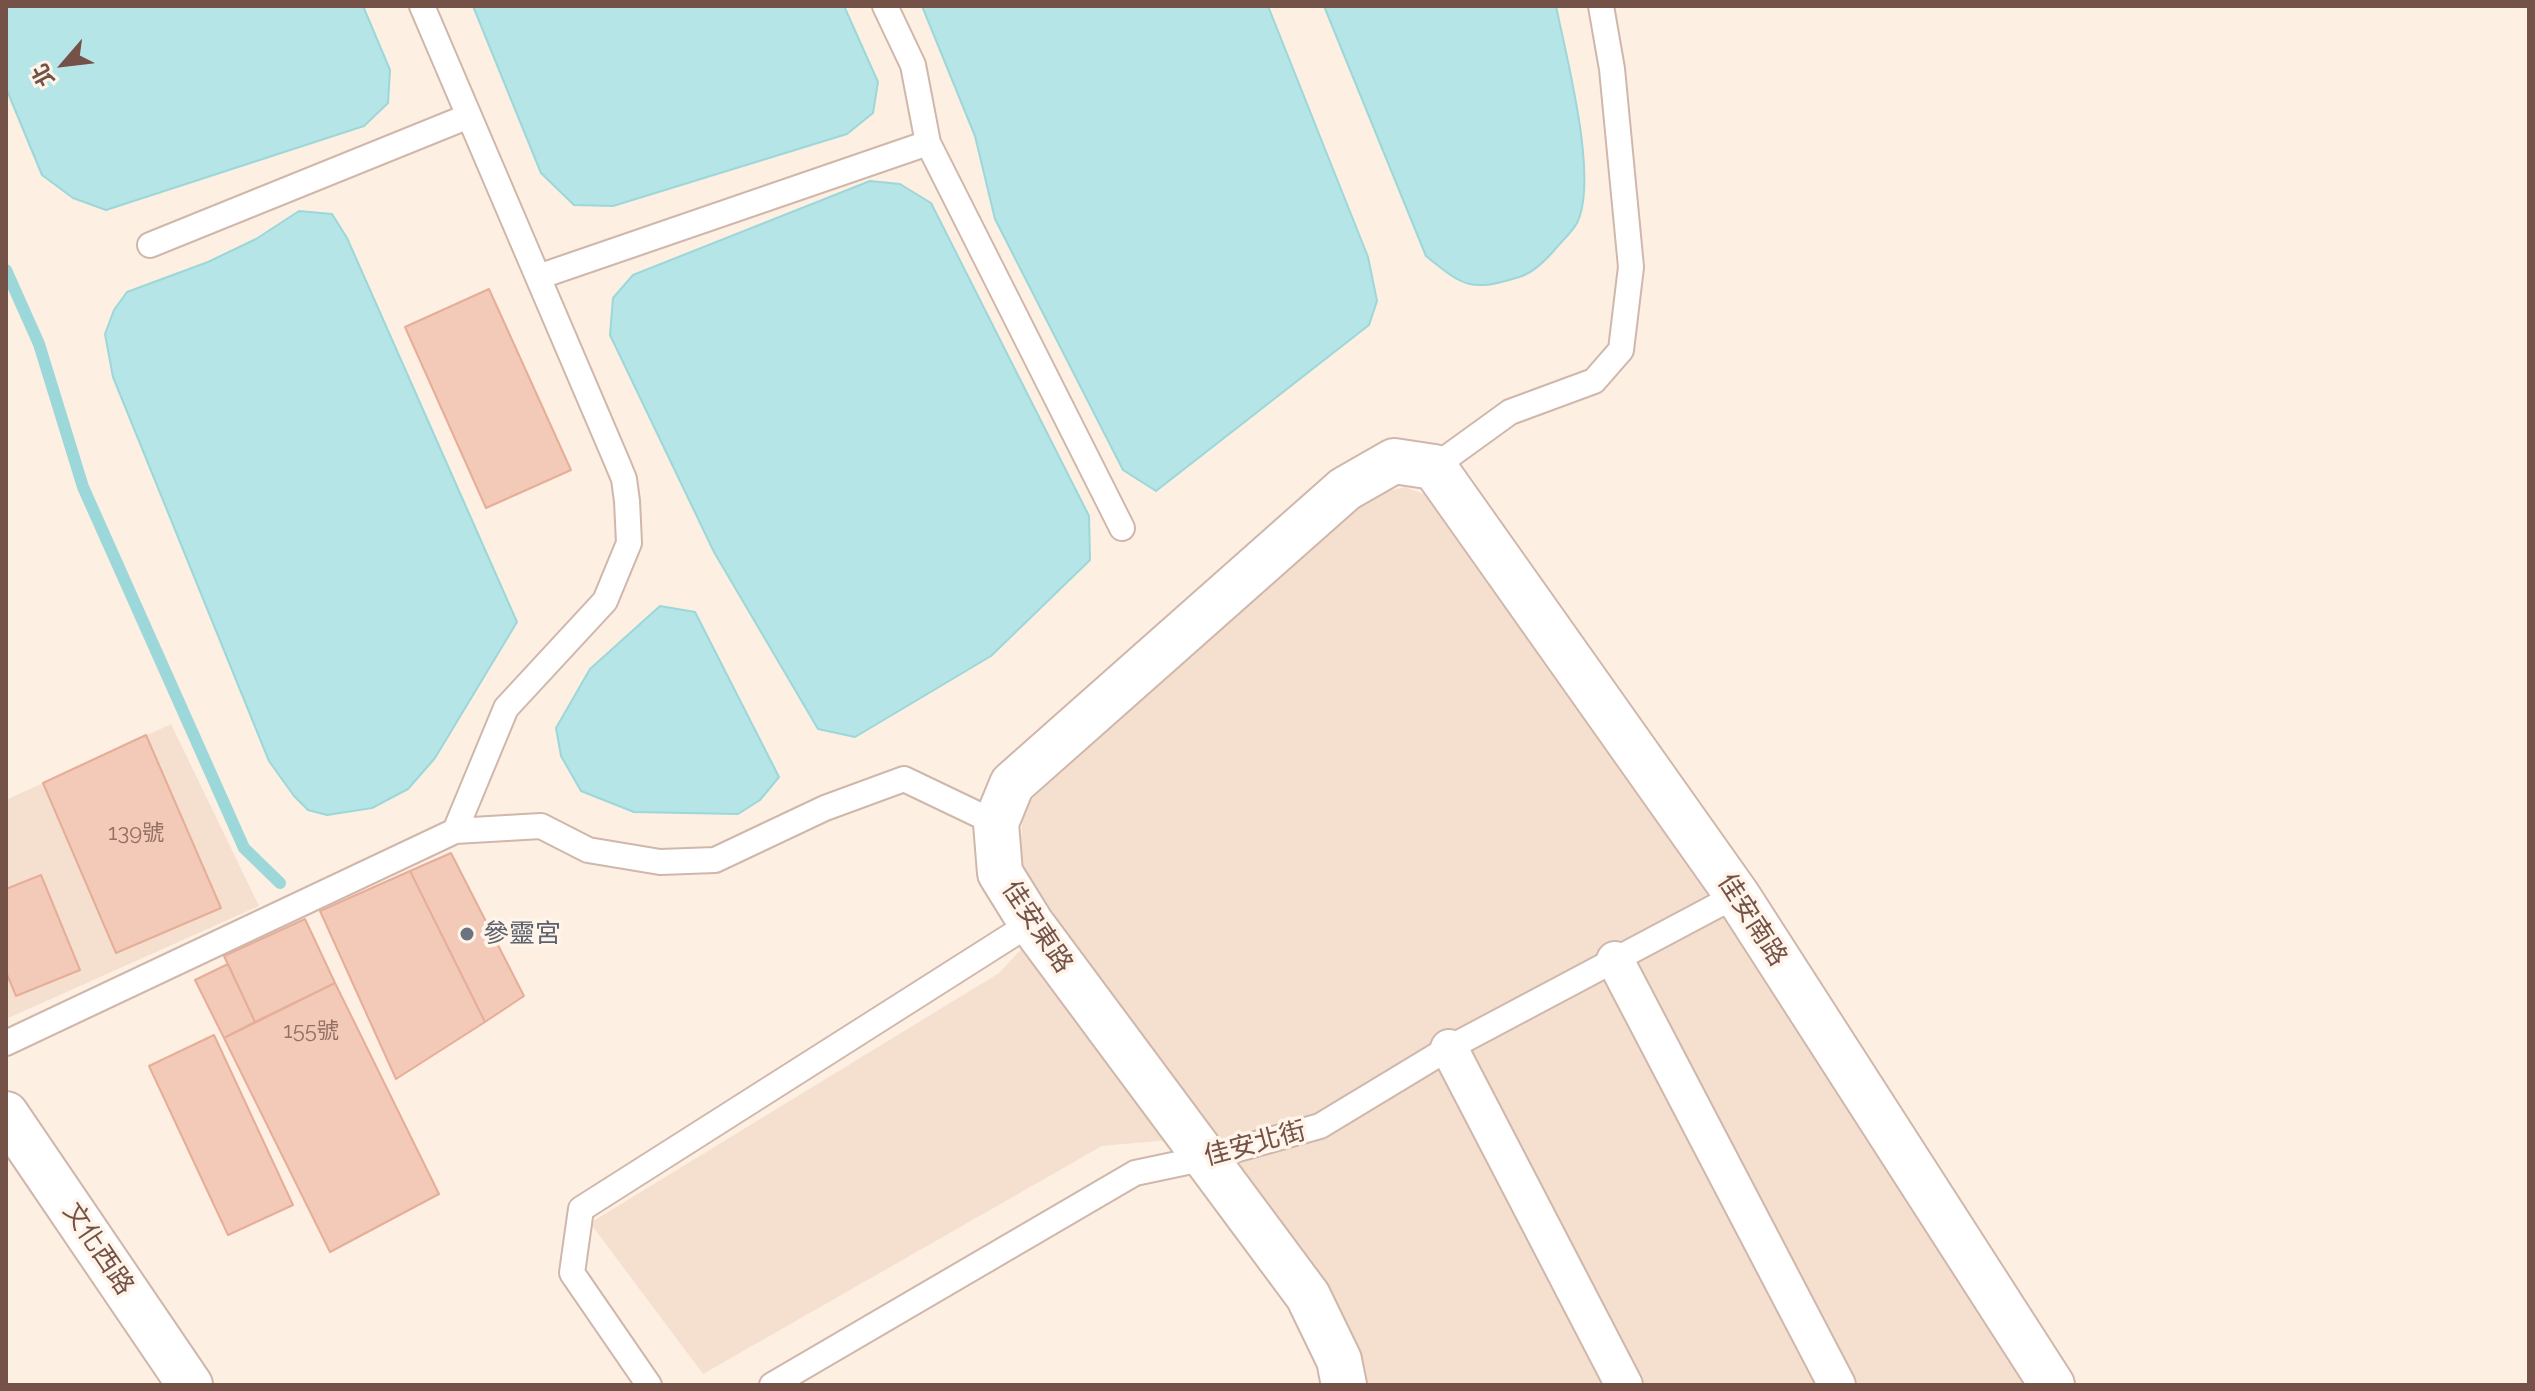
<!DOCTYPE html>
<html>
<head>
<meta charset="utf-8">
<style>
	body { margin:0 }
	#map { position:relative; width:2535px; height:1391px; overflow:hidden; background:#fdefe2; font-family:Raleway,"Noto Sans TC",sans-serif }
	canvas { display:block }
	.frame { position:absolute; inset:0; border:8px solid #755247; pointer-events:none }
	.north { position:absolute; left:24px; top:24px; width:80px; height:80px; -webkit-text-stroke:6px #fff4e9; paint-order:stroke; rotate:242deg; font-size:22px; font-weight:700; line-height:32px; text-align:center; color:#755247 }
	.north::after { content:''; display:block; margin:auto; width:28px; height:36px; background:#755247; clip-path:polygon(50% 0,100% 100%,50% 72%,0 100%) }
</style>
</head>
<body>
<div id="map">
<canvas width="2535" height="1391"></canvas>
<div class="frame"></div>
<div class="north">北</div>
</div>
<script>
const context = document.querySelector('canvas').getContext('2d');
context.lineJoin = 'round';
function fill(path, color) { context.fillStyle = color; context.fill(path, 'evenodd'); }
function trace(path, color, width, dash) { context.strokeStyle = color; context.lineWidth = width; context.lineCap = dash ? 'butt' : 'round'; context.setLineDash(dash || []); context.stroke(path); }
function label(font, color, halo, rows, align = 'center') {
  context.font = font + ' Raleway,"Noto Sans TC",sans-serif'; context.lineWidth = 7; context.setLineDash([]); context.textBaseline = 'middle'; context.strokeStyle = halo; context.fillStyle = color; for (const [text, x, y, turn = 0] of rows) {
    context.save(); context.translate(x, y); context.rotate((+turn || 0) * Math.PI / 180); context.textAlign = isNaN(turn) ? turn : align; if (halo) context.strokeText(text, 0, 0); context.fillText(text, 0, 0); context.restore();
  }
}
fill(new Path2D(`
	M1405,487L1439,500L1810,1036L2033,1385H1359L1214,1136L1102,1146L703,1374L590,1223L999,973L1054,914L1020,864L1023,807L1364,497Z
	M171,724L259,906L6,1019V800Z`), '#f5e0d0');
const water = new Path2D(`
	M6,6H363L390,70L388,103L364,126L106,210L73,198L42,175L6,88Z
	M473,6H844L878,82L873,113L847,134L613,206L574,205L541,173Z
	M922,6H1268L1368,257L1377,301L1369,325L1156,491L1123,470L995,219L975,136Z
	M1324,6H1556C1566,56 1599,179 1577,223C1572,232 1563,240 1557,247C1547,259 1534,273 1519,277C1471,292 1464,287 1426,256Z
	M870,181L900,184L931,203L1089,516L1090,560L991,656L855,737L818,729L714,552L610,335L613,298L633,275Z
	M299,211L332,214L347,238L517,622L435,758L408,789L372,808L327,815L308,810L294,796L269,761L113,377L105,334L114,310L127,292L208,262L256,239Z
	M660,606L695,612L779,777L760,800L738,814L634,812L581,791L561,756L556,728L590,669Z`);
fill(water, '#b6e5e7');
trace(water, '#9cd7d9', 2);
trace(new Path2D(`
	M6,270L39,344L83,487L244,848L280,883`), '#9cd7d9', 12);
const building = new Path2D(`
	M489,289L571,470L486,508L405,327Z
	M146,735L221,908L116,953L43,783Z
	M451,853L524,996L485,1022L410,871Z
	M410,871L485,1022L396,1079L320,911Z
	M41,875L80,970L16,996L6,972V889Z
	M305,919L335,983L255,1022L224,956Z
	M228,964L255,1022L224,1038L195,980Z
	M335,983L439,1194L330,1252L224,1038Z
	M214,1035L293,1205L228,1235L149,1066Z`);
fill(building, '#f3c9b8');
trace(building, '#e6ad98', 2);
const service = new Path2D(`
	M422,6L617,462L624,479L627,501L629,543L605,601L506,708L455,831
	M885,6L913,65L928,143L1122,528
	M150,245L469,116
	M538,277L928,143
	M1434,467L1510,412L1594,381L1621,350L1631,267L1612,69L1601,6
	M6,1043L455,831L541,826L588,850L660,862L715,860L825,808L904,779L996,823
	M649,1385L572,1273L581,1209L1031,923
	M772,1385L1135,1173L1206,1158L1320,1126L1449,1048L1737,895`);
const pedestrian = new Path2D(`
	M1615,960L1837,1385
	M1449,1048L1624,1385`);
const minor = new Path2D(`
	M1344,1385L1339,1360L1308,1296L1031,923L1000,873L996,823L1012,784L1345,489L1394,461L1434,467L1737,895L2052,1385`);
const tertiary = new Path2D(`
	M6,1114L190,1385`);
trace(service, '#d0b7ab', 28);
trace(pedestrian, '#d0b7ab', 40);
trace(minor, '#d0b7ab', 48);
trace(tertiary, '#d0b7ab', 48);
trace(service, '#fff', 24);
trace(pedestrian, '#fff', 36);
trace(minor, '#fff', 44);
trace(tertiary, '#fff', 44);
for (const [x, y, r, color] of [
	[467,934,8,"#6b7280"]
]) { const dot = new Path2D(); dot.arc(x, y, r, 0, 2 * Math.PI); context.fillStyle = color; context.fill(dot); trace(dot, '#fff4e9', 3); }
label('22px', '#947063', null, [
	["139號",136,833],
	["155號",311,1031]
]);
label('26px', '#755247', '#fff4e9', [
	["佳安南路",1752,920,57],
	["佳安東路",1037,927,56],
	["佳安北街",1255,1144,-15],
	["文化西路",98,1249,56]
]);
label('26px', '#5b616d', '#fff4e9', [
	["參靈宮",483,934]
], 'left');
</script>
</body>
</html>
